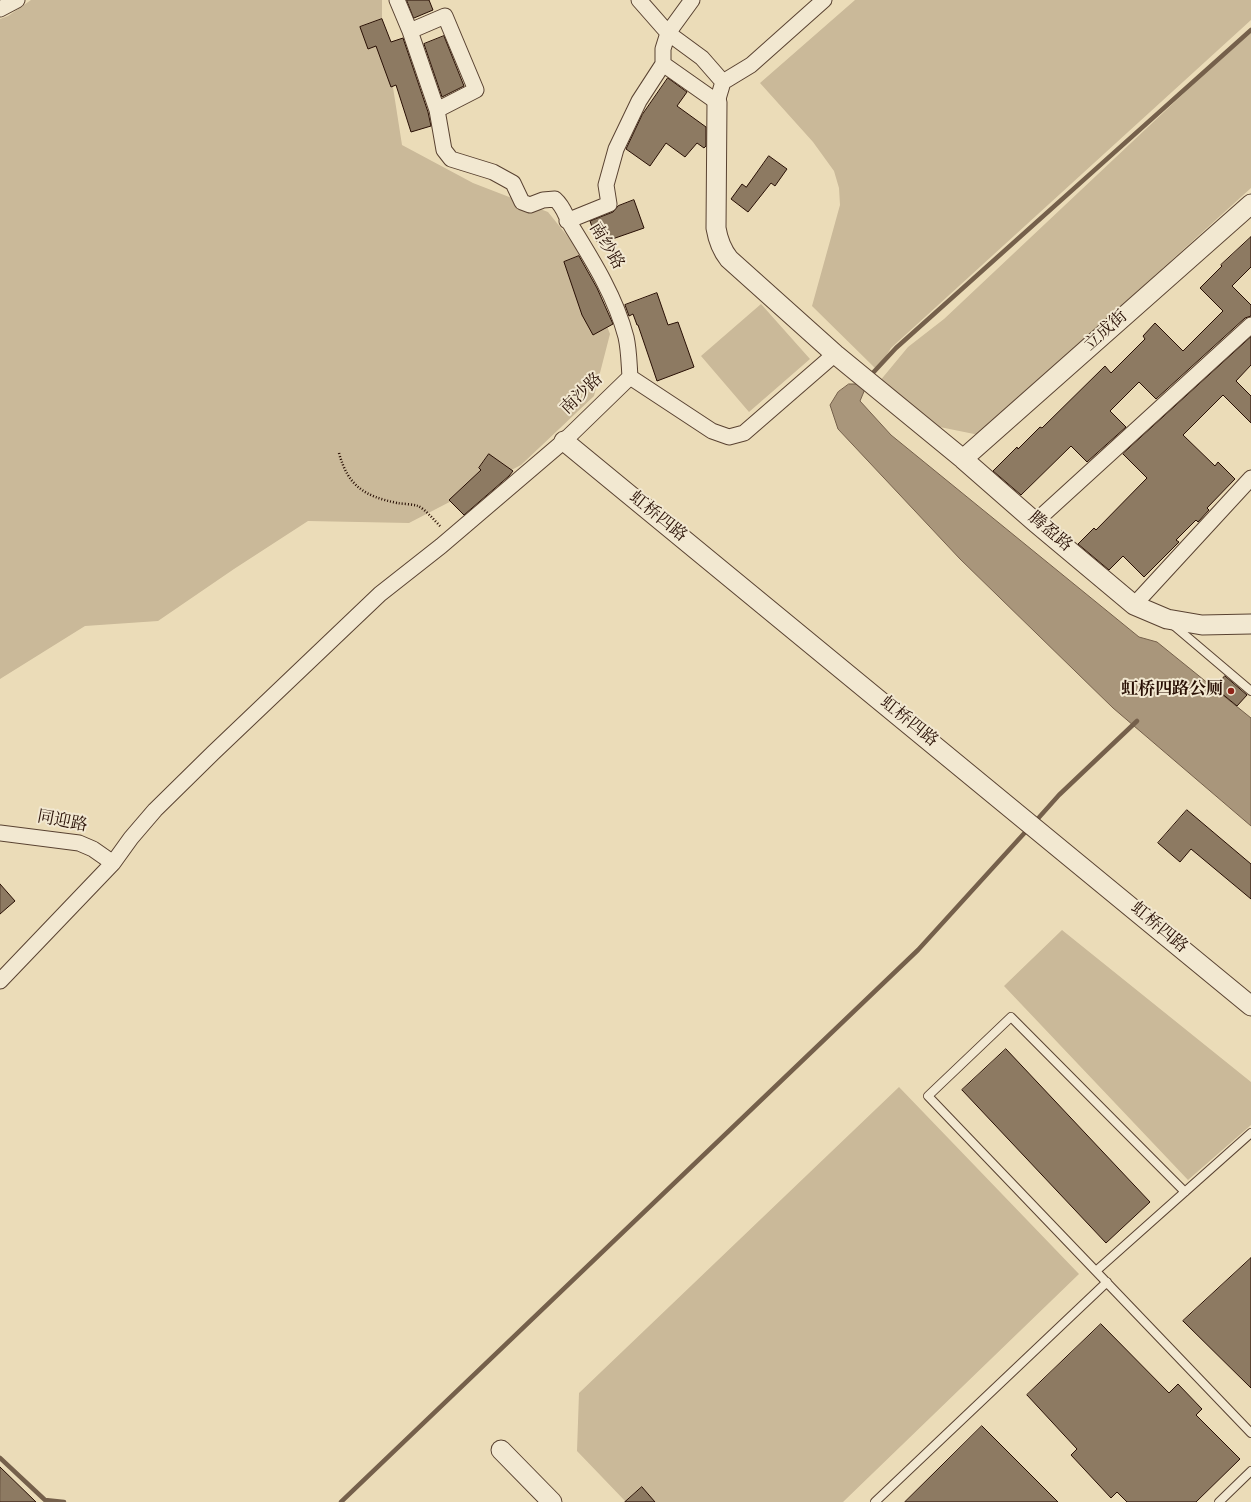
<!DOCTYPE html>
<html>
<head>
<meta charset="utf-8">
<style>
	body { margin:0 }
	canvas { display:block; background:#ebdcb8 }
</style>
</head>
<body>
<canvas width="1251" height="1502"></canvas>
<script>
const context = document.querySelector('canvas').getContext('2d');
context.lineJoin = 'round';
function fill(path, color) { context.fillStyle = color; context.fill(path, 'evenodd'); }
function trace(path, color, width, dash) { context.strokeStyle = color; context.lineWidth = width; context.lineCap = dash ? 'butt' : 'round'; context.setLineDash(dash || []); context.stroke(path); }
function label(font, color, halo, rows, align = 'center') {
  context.font = font + ' "Sorts Mill Goudy","Noto Serif SC",serif'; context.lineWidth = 4; context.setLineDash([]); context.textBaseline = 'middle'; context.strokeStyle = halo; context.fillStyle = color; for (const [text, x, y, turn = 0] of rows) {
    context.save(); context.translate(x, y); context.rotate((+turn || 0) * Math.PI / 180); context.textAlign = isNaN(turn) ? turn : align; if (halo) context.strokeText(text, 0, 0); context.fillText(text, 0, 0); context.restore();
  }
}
fill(new Path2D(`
	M31,0H382V17L402,145L473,183L548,212L577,248L610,334L594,396L521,465L409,523L308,521L234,569L158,621L85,626L0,679V19L8,16Z
	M855,0H1251V20L891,348L877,370L812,306L840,205L839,188L834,171L813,142L760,83Z
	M1251,30V188L979,435L930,425L879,382L908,347L944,319Z
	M761,304L810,359L749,412L701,356Z
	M1062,930L1251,1082V1125L1188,1180L1004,986Z
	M899,1087L1079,1274L843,1502H626L577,1451L579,1393Z`), '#cab999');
const water = new Path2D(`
	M849,384H860L865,389L860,401L891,435L1139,637L1157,642L1251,718V826L1113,708L960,559L838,429L830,405L838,392Z`);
fill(water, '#a9967b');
trace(water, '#75604b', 1);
trace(new Path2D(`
	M870,376L896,348L1251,30
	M1034,823L1059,795L1137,721
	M0,1458L45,1500L64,1502
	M341,1502L918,950L1029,828`), '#75604b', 4.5);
const building = new Path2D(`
	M407,0H429L433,10L414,18Z
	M382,19L391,42L403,38L428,112L431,126L411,132L396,85L391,87L376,46L368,49L360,27Z
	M444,36L464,86L442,97L424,44Z
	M668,78L687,92L677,106L706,127V146L704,148L697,143L685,157L666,143L650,166L626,149L642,115Z
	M769,156L787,169L775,186L771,183L748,212L731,199L742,184L746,187Z
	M634,200L644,228L598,244L590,221L613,212L618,206Z
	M1251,237V267L1232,286L1251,305V316L1245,318L1156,399L1139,382L1110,411L1126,427L1087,462L1071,446L1021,495L993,471L1017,447L1018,449L1040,427L1042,428L1105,366L1111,373L1145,339L1143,336L1155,323L1183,351L1223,311L1200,288L1222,266L1221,265Z
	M579,256L597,288L613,324L593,335L582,315L564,262Z
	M657,293L668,325L678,322L694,367L657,381L638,325H637L633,314L629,316L625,305Z
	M1251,337V365L1236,381L1251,396V423L1223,395L1183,435L1215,466L1218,462L1235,479L1207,508L1209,510L1198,522L1196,520L1176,540L1179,542L1144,577L1123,556L1109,570L1078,544L1094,528L1096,530L1147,478L1123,454Z
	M489,454L513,471L509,476L464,515L449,500L481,470L479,468Z
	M1225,676L1247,695L1237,706L1215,688Z
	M1187,810L1251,864V899L1191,849L1180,862L1158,843Z
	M0,884L15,901L0,914Z
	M1006,1049L1150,1202L1106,1243L962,1090Z
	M1251,1258V1388L1183,1321Z
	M1101,1324L1169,1393L1178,1384L1202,1409L1196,1415L1240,1459L1196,1502H1127L1117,1492L1111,1498L1071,1455L1077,1449L1027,1395Z
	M982,1426L1058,1502H905Z
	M0,1467L36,1502H0Z
	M642,1487L655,1502H625Z`);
fill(building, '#8d7a62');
trace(building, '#280f04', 1);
const service = new Path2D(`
	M1172,624L1251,691
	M1185,1192L1011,1017L928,1096L1251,1433
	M1096,1271L1251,1133
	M875,1502L1107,1282
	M1219,1502L1251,1471`);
const minor = new Path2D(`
	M397,0L410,31L437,110L444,150L451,159L493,172L513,183L522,202L530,205L543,200L555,199C565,208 565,216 572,227C593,261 616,298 626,337C629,350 629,364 630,377
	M639,0L668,33L702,58L723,82
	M0,9L17,0
	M410,31L445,16L476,90L437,110
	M663,64L717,102L723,82L751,65L824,0
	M567,221L609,204L606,185L616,149L639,101L663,64V49L668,33L692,0
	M630,377L712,431L729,437L744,433L835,354
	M1035,522L1251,325
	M1134,605L1251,478
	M0,833L79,843L93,849L113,863
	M0,981L113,863L131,838L155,810L213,753L380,594L441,546L564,441L630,377`);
const tertiary = new Path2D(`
	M717,102L716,228C718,240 721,249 729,259L835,354L963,459L1035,522L1134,605L1167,619L1202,625L1251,624
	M564,441L1251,1006
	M963,459L1251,204
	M501,1450L552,1502`);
trace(service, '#594231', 10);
trace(minor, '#594231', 17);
trace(tertiary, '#594231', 21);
trace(new Path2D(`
	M339,453C348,486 364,496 397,503C403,504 412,504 418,506C425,509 435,521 441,527`), '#280f04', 2.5, [1, 2]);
trace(service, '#f2e8d1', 8);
trace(minor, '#f2e8d1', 15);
trace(tertiary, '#f2e8d1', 19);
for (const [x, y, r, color] of [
	[1231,691,4,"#8f2418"]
]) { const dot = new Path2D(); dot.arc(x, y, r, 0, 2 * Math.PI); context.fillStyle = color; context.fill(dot); trace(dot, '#f2e8d1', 1.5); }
label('17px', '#280f04', '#f2e8d1', [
	["南纱路",605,247,59],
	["立成街",1107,332,-42],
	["南沙路",583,395,-44],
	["虹桥四路",657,518,39],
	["腾盈路",1049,533,40],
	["虹桥四路",908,723,39],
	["同迎路",62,823,11],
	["虹桥四路",1158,929,40]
]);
label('bold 17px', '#280f04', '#f2e8d1', [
	["虹桥四路公厕",1223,691]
], 'right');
</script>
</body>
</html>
